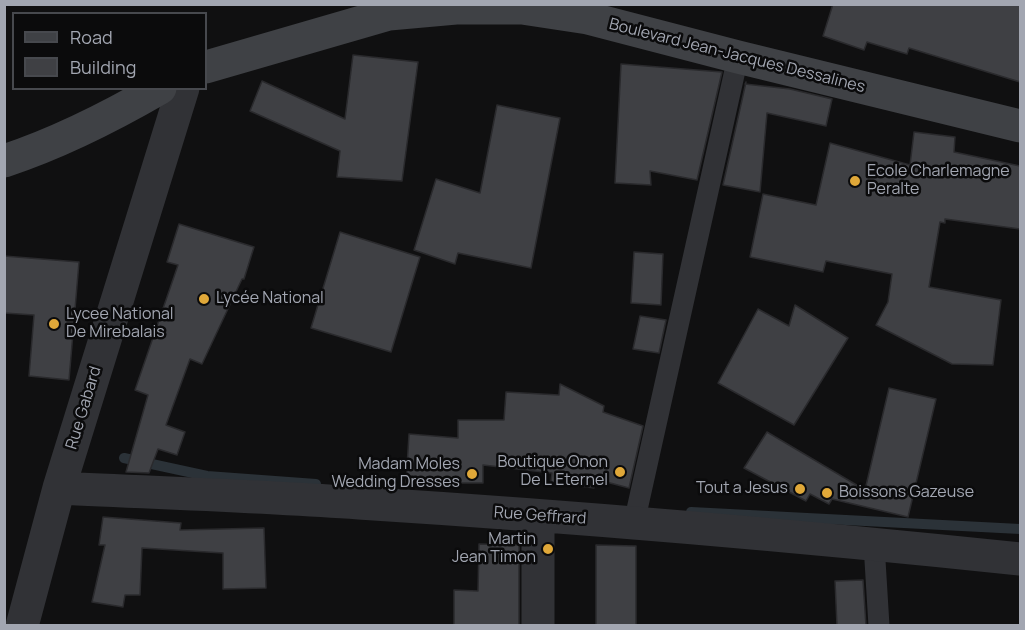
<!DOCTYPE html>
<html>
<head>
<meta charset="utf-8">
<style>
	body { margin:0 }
	#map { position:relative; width:1025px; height:630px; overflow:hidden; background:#101011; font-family:Manrope,sans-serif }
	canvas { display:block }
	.frame { position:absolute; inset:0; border:6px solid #a2a6b1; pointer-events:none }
	.legend { position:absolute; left:12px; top:12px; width:195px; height:78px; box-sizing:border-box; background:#0b0b0c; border:2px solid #47494e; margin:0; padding:8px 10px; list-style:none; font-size:18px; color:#a2a6b1 }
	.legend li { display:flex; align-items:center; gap:12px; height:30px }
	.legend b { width:30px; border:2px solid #47494e }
</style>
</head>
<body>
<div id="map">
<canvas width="1025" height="630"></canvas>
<div class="frame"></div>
<ul class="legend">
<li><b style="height:8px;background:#3f4145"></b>Road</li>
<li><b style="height:16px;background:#3f4044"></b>Building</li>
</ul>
</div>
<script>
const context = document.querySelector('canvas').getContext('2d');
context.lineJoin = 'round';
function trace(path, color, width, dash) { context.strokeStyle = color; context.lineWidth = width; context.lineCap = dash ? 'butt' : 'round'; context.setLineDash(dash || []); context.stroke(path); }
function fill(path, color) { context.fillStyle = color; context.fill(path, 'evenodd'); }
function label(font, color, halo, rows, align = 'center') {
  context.font = font + ' Manrope,sans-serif'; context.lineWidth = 5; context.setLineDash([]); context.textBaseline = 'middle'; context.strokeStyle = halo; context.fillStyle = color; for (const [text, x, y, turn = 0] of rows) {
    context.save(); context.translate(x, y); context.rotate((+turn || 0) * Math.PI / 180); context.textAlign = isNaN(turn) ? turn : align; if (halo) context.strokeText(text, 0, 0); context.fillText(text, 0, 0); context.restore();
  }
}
trace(new Path2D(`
	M124,458L207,476L316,484
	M691,512L1020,529`), '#2b3238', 10);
const building = new Path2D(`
	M833,4H1020V82L909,48L907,54L867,42L864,50L823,36Z
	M353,55L418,62L402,181L337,177L340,151L250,111L262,81L345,119Z
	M621,64L722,72L697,180L650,171L651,185L615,183Z
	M746,82L745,84L790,89L832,99L826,126L767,113L760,192L723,185Z
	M497,105L560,118L531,268L458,253L455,264L414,250L436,179L480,193Z
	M914,132L955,137L954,152L1020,166V229L945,219V223L940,222L929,287L1001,300L993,365L952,364L876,325L888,302L892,274L826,261L823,272L750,257L763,194L816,205L830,143L910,165Z
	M179,224L254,247L244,279H242L202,364L190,359L166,425L185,432L177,455L158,449L149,473L126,472L148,395L135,390L178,265L167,262Z
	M340,232L420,257L391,352L311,328Z
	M634,252L663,254L661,305L631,303Z
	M4,256L79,262L69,380L29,376L34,315L4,313Z
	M795,305L848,338L794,425L718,383L758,309L789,326Z
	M640,316L666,320L659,353L633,349Z
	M560,384L604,406L603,412L643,426L629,488L595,479L594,488L551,482L552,473L483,465V483H448L447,487L406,484L409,434L458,438V420H504L506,392L559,395Z
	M889,388L936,399L908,517L832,499L829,504L810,494L806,501L744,468L767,432L865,490Z
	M103,517L181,523L180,530L264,528L266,588L223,589V553L142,548L140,595H125L123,607L92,602L105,545H99Z
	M479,544L519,545V626H454V590L478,591Z
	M596,545L636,546V626H596Z
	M863,580L866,626H837L835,581Z`);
fill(building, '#3f4044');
trace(building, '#2a2a2d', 1.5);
trace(new Path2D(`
	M634,523L738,57
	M874,544L879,626`), '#313236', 21);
trace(new Path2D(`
	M59,488C159,493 259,496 359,503C580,517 800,536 1020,559
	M22,626L59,488L183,88
	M538,626V516`), '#313236', 33);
trace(new Path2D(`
	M206,67L389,14L456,8H522L588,18L738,57L1020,126
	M4,161C59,143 110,117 160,88`), '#3f4145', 33);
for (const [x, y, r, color] of [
	[855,181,6,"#e0a839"],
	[204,299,6,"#e0a839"],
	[54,324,6,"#e0a839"],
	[620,472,6,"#e0a839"],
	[472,474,6,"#e0a839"],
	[800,489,6,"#e0a839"],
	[827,493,6,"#e0a839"],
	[548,549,6,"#e0a839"]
]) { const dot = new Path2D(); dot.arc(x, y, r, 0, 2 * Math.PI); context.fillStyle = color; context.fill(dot); trace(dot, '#0b0b0c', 2); }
label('16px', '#a2a6b1', '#0b0b0c', [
	["Boulevard Jean-Jacques Dessalines",737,56,14],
	["Rue Gabard",84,408,-73],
	["Rue Geffrard",540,516,4]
]);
label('16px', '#a2a6b1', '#0b0b0c', [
	["Ecole Charlemagne",867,172],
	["Peralte",867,190],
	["Lycée National",216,299],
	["Lycee National",66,315],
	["De Mirebalais",66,333],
	["Boutique Onon",608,463,"right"],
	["De L Eternel",608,481,"right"],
	["Madam Moles",460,465,"right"],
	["Wedding Dresses",460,483,"right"],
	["Tout a Jesus",788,489,"right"],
	["Boissons Gazeuse",839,493],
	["Martin",536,540,"right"],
	["Jean Timon",536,558,"right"]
], 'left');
</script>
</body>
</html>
